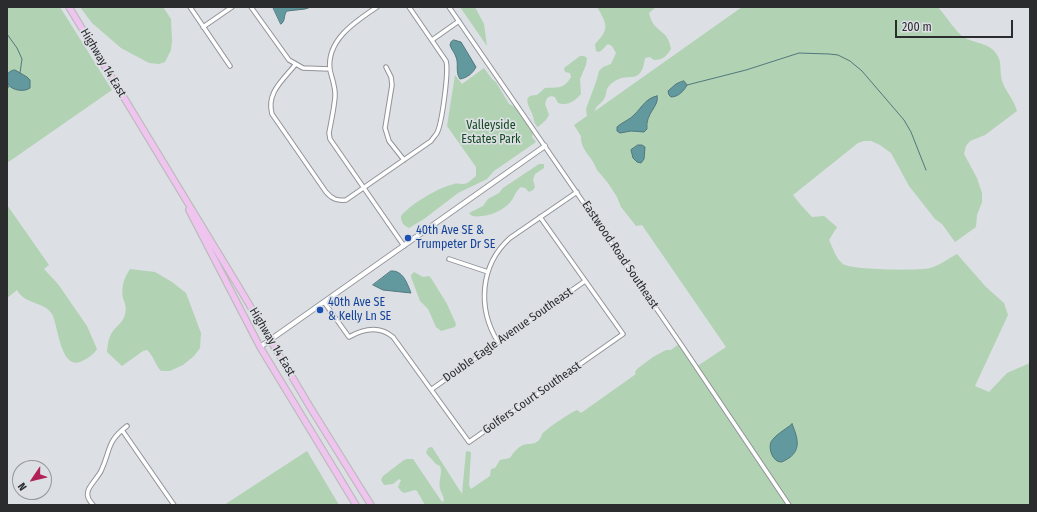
<!DOCTYPE html>
<html>
<head>
<meta charset="utf-8">
<style>
	body { margin:0 }
	#map { position:relative; width:1037px; height:512px; overflow:hidden; background:#dcdfe4; font-family:"Fira Sans Condensed",sans-serif }
	canvas { display:block }
	.frame { position:absolute; inset:0; border:8px solid #2b2c2e; pointer-events:none }
	.north { position:absolute; left:12px; top:460px; width:40px; height:40px; box-sizing:border-box; background:#dcdfe4; border:1px solid #95979b; border-radius:50%; rotate:235deg; font-size:11px; font-weight:700; line-height:16px; text-align:center; color:#2b2c2e }
	.north::after { content:''; display:block; margin:auto; width:14px; height:18px; background:#b02157; clip-path:polygon(50% 0,100% 100%,50% 72%,0 100%) }
	.scale { position:absolute; left:895px; top:20px; width:118px; height:18px; box-sizing:border-box; border:2px solid #2b2c2e; border-top:0; padding-left:5px; font-size:12px; line-height:14px; white-space:nowrap; color:#2b2c2e; -webkit-text-stroke:3px #dcdfe4; paint-order:stroke }
</style>
</head>
<body>
<div id="map">
<canvas width="1037" height="512"></canvas>
<div class="frame"></div>
<div class="north">N</div>
<div class="scale">200 m</div>
</div>
<script>
const context = document.querySelector('canvas').getContext('2d');
context.lineJoin = 'round';
function fill(path, color) { context.fillStyle = color; context.fill(path, 'evenodd'); }
function trace(path, color, width, dash) { context.strokeStyle = color; context.lineWidth = width; context.lineCap = dash ? 'butt' : 'round'; context.setLineDash(dash || []); context.stroke(path); }
function label(font, color, halo, rows, align = 'center') {
  context.font = font + ' "Fira Sans Condensed",sans-serif'; context.lineWidth = 3.5; context.setLineDash([]); context.textBaseline = 'middle'; context.strokeStyle = halo; context.fillStyle = color; for (const [text, x, y, turn = 0] of rows) {
    context.save(); context.translate(x, y); context.rotate((+turn || 0) * Math.PI / 180); context.textAlign = isNaN(turn) ? turn : align; if (halo) context.strokeText(text, 0, 0); context.fillText(text, 0, 0); context.restore();
  }
}
fill(new Path2D(`
	M7,7H60L112,90L7,163Z
	M80,7H163L171,19L172,41L171,50L165,62L159,64L149,63L121,48L92,23Z
	M460,7H475L484,24L487,46Z
	M597,7H656L649,13C652,25 655,26 664,34C668,37 670,44 671,49C666,56 664,60 654,60L650,57L645,58C641,88 627,70 612,83C604,89 608,93 604,99C601,104 596,105 595,111L742,7H938C946,16 953,28 962,36C971,43 987,42 995,52C1003,61 999,70 1002,81C1006,92 1014,100 1017,111L985,135L970,141L966,146L964,154L977,178L982,193V202L977,215L976,227L955,242L942,224L935,219L909,186L891,153L880,145L871,141H864L858,143L793,195L800,204L812,217L824,216L837,227L829,240C833,248 836,259 843,264C851,270 919,271 930,268C939,266 949,258 957,254L986,287L1004,303L1008,315L975,386L989,392L1007,373L1030,363V505H425L417,491L415,490L404,493L401,491L398,487L401,480L399,479L393,484L384,485L381,480L383,476L404,460L407,459H413L440,499L442,502L444,501C444,496 441,493 440,489C438,480 443,473 440,466L436,464L426,453L428,448L432,447L462,494L466,451L471,452L469,485L471,489L490,476L491,469L495,468L500,460L510,458C513,453 517,448 523,445C529,443 534,445 538,441C541,439 541,435 543,433C549,427 570,413 577,410L581,413L636,374L635,372L637,369L653,357L666,350H671L680,343L696,367L726,347L642,225L636,226L621,207L617,197L608,183L597,170C593,157 580,150 581,136L574,125L587,116L586,109L596,82L599,71L603,67L611,64L616,53L612,46L608,44C605,46 603,50 599,52L596,51L595,44C610,29 607,24 597,7Z
	M580,56H584L587,58L586,65L580,79L581,94C575,101 568,106 558,103L555,97L551,96L547,98L545,104L549,115L546,120L538,127C534,124 534,120 533,116C530,107 520,95 537,95L545,88C558,87 563,90 571,77L570,73L565,72L564,68Z
	M484,68L492,79L496,82L509,104L517,108L530,126L533,133L532,137L536,142L494,171L487,179L458,193L424,219L409,228C403,225 401,222 401,216C412,203 438,188 454,184C457,183 460,184 463,184C468,184 472,179 476,176V167L447,126L455,75L462,84Z
	M539,164H544V168L535,174L533,180L535,187L533,190L529,192L525,188L521,187C516,191 515,195 512,200C503,212 486,218 472,216L469,213L483,206L488,199L499,193L503,188Z
	M7,205L49,265L44,269L58,284L87,326L97,349C93,355 87,359 80,362C60,369 58,324 52,314C44,301 25,305 17,290L7,298Z
	M130,269L155,272L172,282L186,293L201,333L200,348L194,356L183,365L170,371H161C155,365 154,356 147,350L143,351L122,366L107,352C108,344 108,338 113,331C117,326 124,321 125,314C127,308 125,304 123,298C121,287 124,278 130,269Z
	M414,272L423,277L429,276L431,278L447,304L456,324L455,327L441,331L436,327L428,309L420,301L411,277V275Z
	M307,451L339,505H224Z`), '#b1d2b3');
const water = new Path2D(`
	M273,7H311L305,9L287,11C283,15 286,21 281,24Z
	M454,40L461,42L476,67C473,73 467,78 460,79C455,72 459,64 456,57C455,53 451,49 450,45L451,42Z
	M15,70L27,77L30,80V88C25,92 12,91 8,84C6,82 7,77 7,74L11,71Z
	M684,81L687,85C684,91 678,97 671,97L669,95L668,91L676,84Z
	M657,96C660,106 645,113 647,129L644,132L631,131L620,133L617,131V127C622,122 630,120 635,114C642,107 646,98 657,96Z
	M638,145H642L645,147L644,159L641,163L637,162L633,158L631,150Z
	M391,271C403,270 407,283 411,293L383,290L373,285Z
	M792,424C797,436 802,449 789,458C787,459 783,462 781,462C773,462 768,449 771,442C775,435 786,429 792,424Z`);
fill(water, '#61999f');
trace(water, '#51787d', 1);
trace(new Path2D(`
	M7,34L17,48L22,59L20,73
	M687,85L746,70L799,53L829,54L838,55L850,61L862,71L904,120L911,132L926,170
	M7,89L9,86`), '#51787d', 1);
const minor = new Path2D(`
	M190,7L230,66
	M251,7L289,60L303,68L330,69
	M377,7C356,21 326,40 330,70C332,79 336,88 335,97C334,109 331,122 329,133L330,139L404,246
	M449,7L680,343L789,505
	M203,27L232,7
	M432,40L459,21
	M295,65C283,80 266,93 272,114L326,192C332,199 337,201 346,200L431,141C433,138 435,136 437,133C442,123 449,71 446,61L409,7
	M386,67L391,77L392,85L385,128L389,141L404,160
	M449,259L488,272
	M324,302L349,337C363,329 379,325 393,337L469,442L623,334L540,217
	M498,342C477,308 480,265 510,238L577,192
	M432,389L585,281
	M122,430L174,505
	M93,505C90,501 86,497 88,491C89,486 98,477 101,471C111,450 106,442 127,426`);
const tertiary = new Path2D(`
	M260,347L545,146`);
const primary = new Path2D(`
	M69,7L237,284L310,407L371,505
	M189,210L260,347L356,505`);
trace(minor, '#919398', 5.5);
trace(tertiary, '#919398', 6);
trace(primary, '#bbbbbc', 8);
trace(minor, '#fff', 3.5);
trace(tertiary, '#fff', 4.5);
trace(primary, '#efc5f0', 5.5);
for (const [x, y, r, color] of [
	[408,238,4,"#1a4fb4"],
	[320,310,4,"#1a4fb4"]
]) { const dot = new Path2D(); dot.arc(x, y, r, 0, 2 * Math.PI); context.fillStyle = color; context.fill(dot); trace(dot, '#dcdfe4', 1.5); }
label('12px', '#2b2c2e', '#dcdfe4', [
	["Highway 14 East",103,63,59],
	["Eastwood Road Southeast",620,255,56],
	["Double Eagle Avenue Southeast",508,335,-35],
	["Highway 14 East",272,342,59],
	["Golfers Court Southeast",532,398,-35]
]);
label('12px', '#154a20', '#dcdfe4', [
	["Valleyside",491,126],
	["Estates Park",491,140]
]);
label('12px', '#164399', '#dcdfe4', [
	["40th Ave SE &",416,231],
	["Trumpeter Dr SE",416,245],
	["40th Ave SE",328,303],
	["& Kelly Ln SE",328,317]
], 'left');
</script>
</body>
</html>
